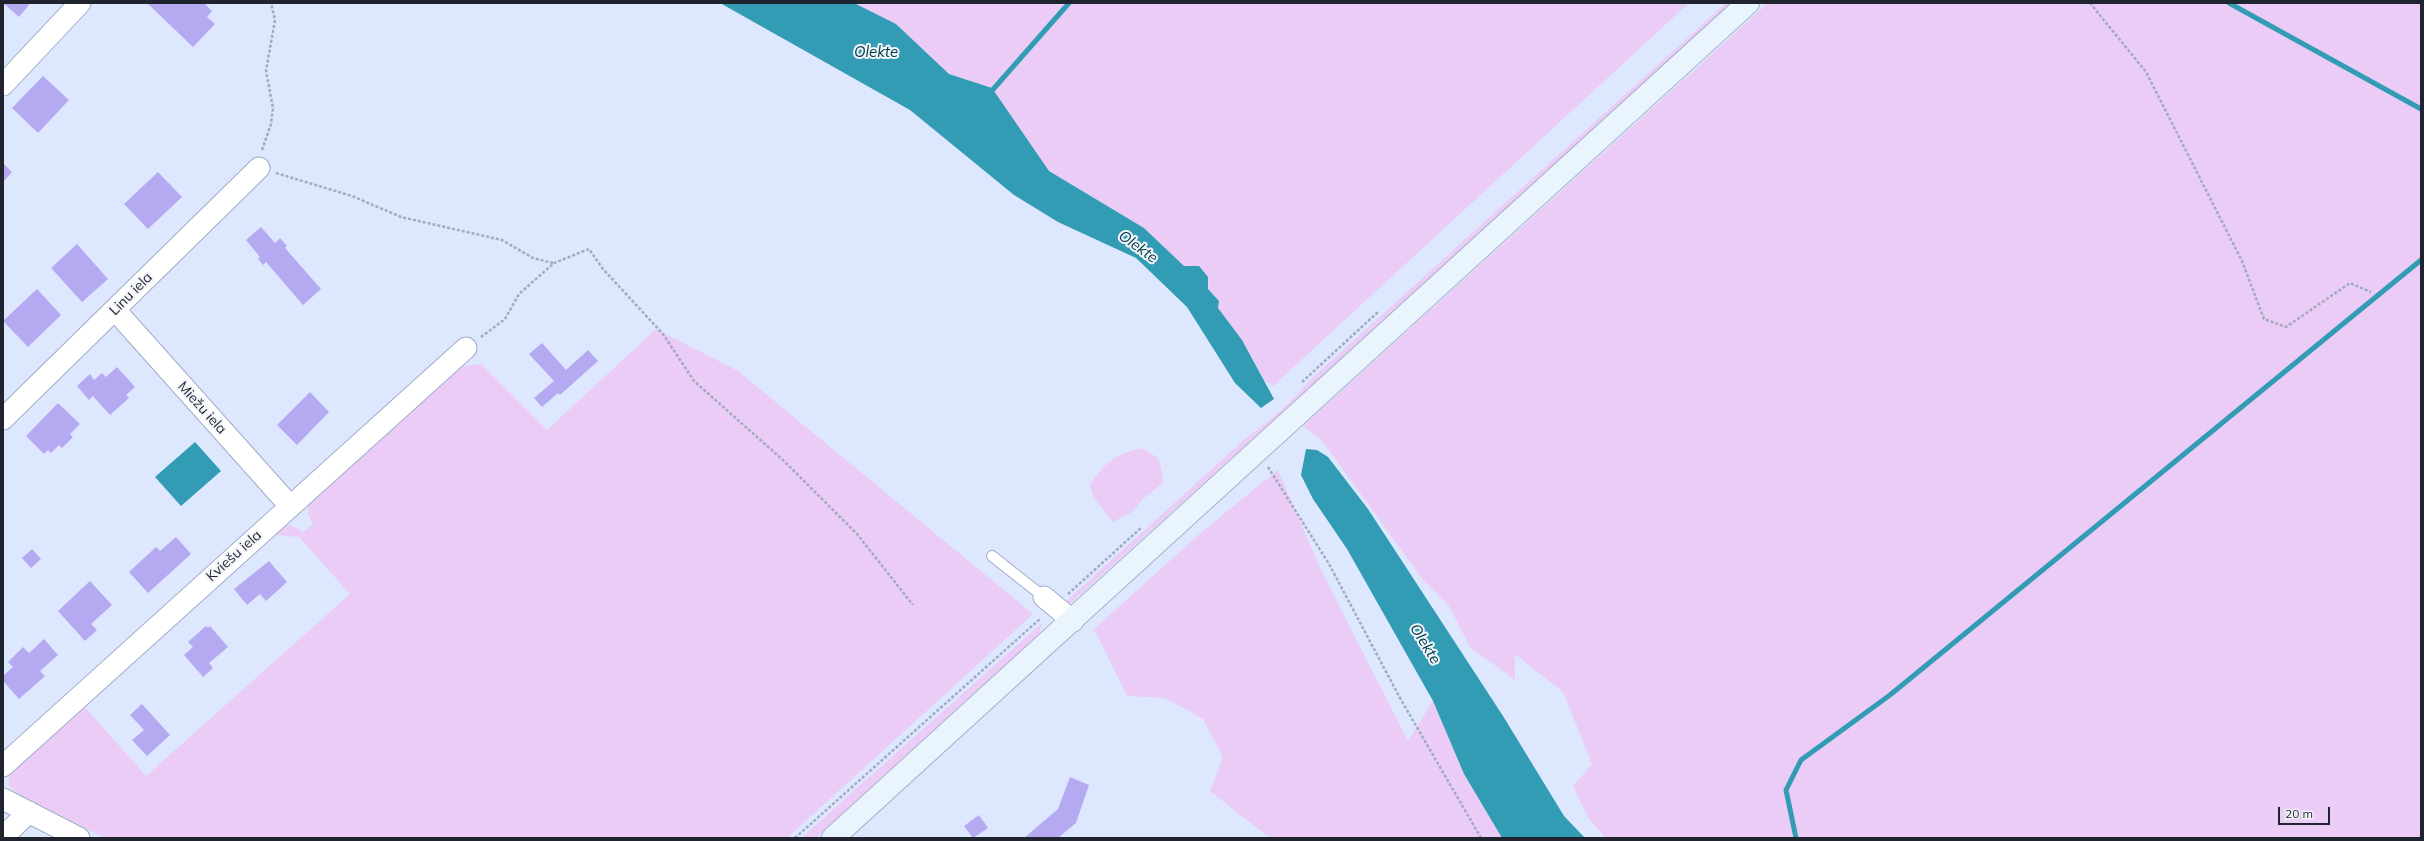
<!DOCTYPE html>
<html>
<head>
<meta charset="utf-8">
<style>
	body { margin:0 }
	#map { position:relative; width:2424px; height:841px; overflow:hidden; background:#dde7fe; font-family:Mulish,sans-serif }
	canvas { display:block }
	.frame { position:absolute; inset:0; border:4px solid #1f242e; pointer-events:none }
	.scale { position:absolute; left:2278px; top:807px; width:52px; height:18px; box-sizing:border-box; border:2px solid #1f242e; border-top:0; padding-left:5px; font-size:12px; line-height:14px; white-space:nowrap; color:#1f242e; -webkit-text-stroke:3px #f2f4fa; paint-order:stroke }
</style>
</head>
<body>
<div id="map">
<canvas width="2424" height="841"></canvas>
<div class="frame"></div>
<div class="scale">20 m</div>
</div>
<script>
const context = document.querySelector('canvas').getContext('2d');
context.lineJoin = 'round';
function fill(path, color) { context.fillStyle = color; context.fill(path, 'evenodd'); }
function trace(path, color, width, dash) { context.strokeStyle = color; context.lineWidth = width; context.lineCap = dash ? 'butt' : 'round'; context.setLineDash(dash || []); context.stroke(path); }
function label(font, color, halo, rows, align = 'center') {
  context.font = font + ' Mulish,sans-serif'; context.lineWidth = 4; context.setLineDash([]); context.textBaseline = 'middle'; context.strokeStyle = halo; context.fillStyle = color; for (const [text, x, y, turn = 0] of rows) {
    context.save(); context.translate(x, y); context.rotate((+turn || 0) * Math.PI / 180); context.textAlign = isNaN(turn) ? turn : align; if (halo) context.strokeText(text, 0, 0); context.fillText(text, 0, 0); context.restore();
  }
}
fill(new Path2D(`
	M854,3H1689L1273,386L1265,381L1242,340L1218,308L1219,301L1208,289L1209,282L1184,266L1144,228L1049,171L992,88L949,74L896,24Z
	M1726,3H1734L1071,603L1063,604L1245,439C1269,422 1291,403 1310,380Z
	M1768,3H2421V838H1606L1588,818L1573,786L1592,764L1563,692L1515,654V680L1470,647L1449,606L1423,580L1321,439L1303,426Z
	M656,329L738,371L1033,614L787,838H105L18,794L8,784L12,762L83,705L146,776L350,594L299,537L274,535L283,525H290L300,530L302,533L313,524L308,515L309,498L459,367L481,364L547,430Z
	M1143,448L1159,459L1164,482L1143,499L1132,512L1113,522L1093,497L1090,485C1104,463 1116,453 1143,448Z
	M1278,470L1321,570L1408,741L1433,701L1464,774L1502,838H1270L1210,791L1223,757L1203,719L1165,698L1127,696L1094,629L1204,530Z
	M1042,623L1039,636L816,838H801Z`), '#eaccf7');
fill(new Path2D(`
	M720,3H854L896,24L949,74L992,88L1049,171L1144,228L1184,266H1199L1208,277V289L1219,301L1218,308L1242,340L1274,399L1261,408L1235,383L1187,307L1136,258L1058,222L1014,195L910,110Z
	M195,442L221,471L181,506L155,477Z
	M1306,449L1317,450L1328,457L1368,509L1503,716L1564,816L1585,838H1502L1464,774L1433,701L1347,549L1313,499L1301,475Z`), '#329cb5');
trace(new Path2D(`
	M2229,3L2421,109
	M989,94L1069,3
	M1796,838L1786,790L1801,760L1890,695L2421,260`), '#329cb5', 5);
fill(new Path2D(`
	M3,3H26L29,5L19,17Z
	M147,3H204L212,11L207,17L215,24L193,47Z
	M43,76L69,100L38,133L12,108Z
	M3,163L12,172L3,182Z
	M158,172L182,197L148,229L124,204Z
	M261,227L275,243L280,238L287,246L285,248L321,289L303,305L266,262L263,265L258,259L260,257L246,240Z
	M77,244L108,279L82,302L51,268Z
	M37,289L61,315L28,347L3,321Z
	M542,343L566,370L588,350L598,361L560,395L558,393L542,407L534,398L554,381L529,354Z
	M117,367L135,387L126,395L129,398L110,415L93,396L89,400L77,386L90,374L94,380L102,373L106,377Z
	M310,392L329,412L297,445L277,425Z
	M58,403L80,424L70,434L73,437L62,448L59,445L51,453L48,450L44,454L26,436Z
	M176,537L191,554L148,593L129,572L156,547L160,551Z
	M32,549L41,559L31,568L22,558Z
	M269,561L287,582L266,601L260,594L247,605L234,589Z
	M90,581L112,605L91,624L97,630L85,641L58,611Z
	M206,626L208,628L210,626L228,647L209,663L213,668L203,677L184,655L193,647L188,642Z
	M44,639L58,655L40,671L45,676L19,699L3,681V676L13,667L8,662L23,647L29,653Z
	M142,704L170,735L147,756L132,740L144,730L130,715Z
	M1070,777L1089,785L1076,823L1058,838H1024L1058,809Z
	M979,815L988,828L973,838L964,826Z`), '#b5aaf1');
const lane = new Path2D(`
	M992,556L1044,597`);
const street = new Path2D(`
	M3,85L80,3
	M115,310L290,506
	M3,419L259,168
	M1044,597L1073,621
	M3,766L466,348
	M3,799L79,838
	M3,837L29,812`);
const secondary = new Path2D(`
	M833,838L1748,3`);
trace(lane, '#a1adc8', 12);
trace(street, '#a1adc8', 23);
trace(secondary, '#a1adc8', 24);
trace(new Path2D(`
	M2090,3L2146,72L2242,261L2264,319L2286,327L2350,283L2371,292
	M262,150L271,124L273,108L266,71L275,20L271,3
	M276,173L352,196L401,217L502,240L533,258L553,263
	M481,337L505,319L519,294L554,263L589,249L603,269L663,334L694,381L784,461L857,534L913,605
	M1302,382L1379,311
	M1268,467L1329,564L1400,698L1481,838
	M1068,594L1142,527
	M795,838L1041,618`), '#a2abbe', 2.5, [3, 2]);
trace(lane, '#fff', 10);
trace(street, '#fff', 21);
trace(secondary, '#e9f4fd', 22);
label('14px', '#1f242e', '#f2f4fa', [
	["Linu iela",131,294,-45],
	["Miežu iela",202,408,48],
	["Kviešu iela",234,556,-42]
]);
label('italic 15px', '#00404d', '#f2f4fa', [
	["Olekte",876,52],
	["Olekte",1138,247,36],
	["Olekte",1425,644,58]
]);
</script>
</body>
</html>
